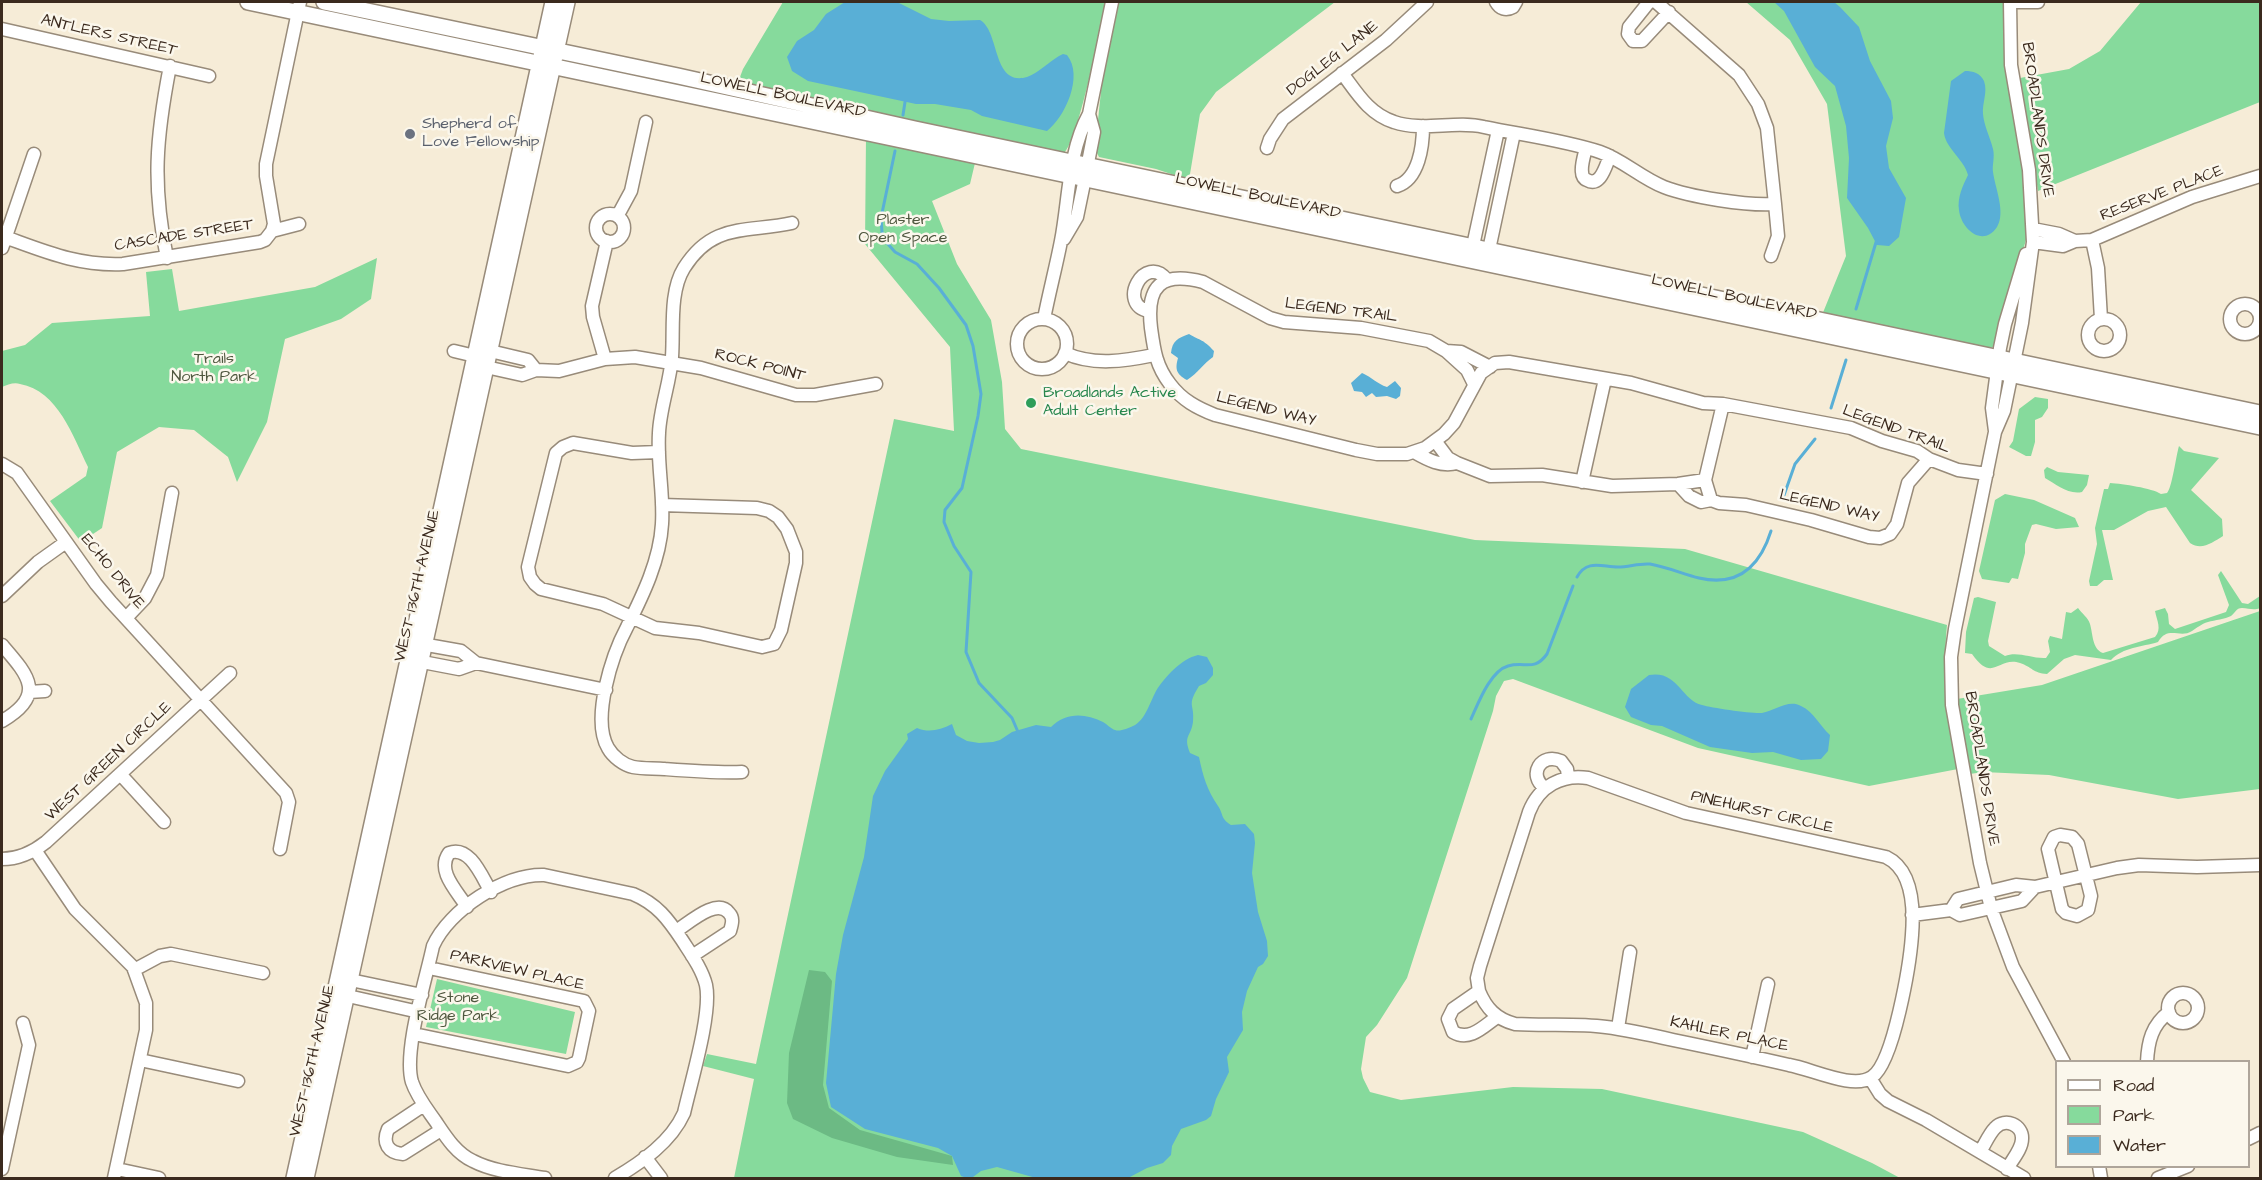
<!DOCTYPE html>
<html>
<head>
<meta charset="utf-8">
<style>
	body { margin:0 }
	#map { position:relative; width:2262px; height:1180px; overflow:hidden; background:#f6ecd7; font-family:"Architects Daughter",sans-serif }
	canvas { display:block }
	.frame { position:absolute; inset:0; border:3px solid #3b2a1e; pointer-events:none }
	.legend { position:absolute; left:2055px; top:1060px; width:195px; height:108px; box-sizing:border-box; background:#fbf7ec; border:2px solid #aea59a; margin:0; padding:8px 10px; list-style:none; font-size:18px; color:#3b2a1e }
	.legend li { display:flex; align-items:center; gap:12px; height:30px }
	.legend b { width:30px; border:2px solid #aea59a }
</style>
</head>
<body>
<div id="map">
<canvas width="2262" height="1180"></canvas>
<div class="frame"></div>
<ul class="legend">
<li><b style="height:8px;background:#fff"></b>Road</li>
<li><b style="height:16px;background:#86da9c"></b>Park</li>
<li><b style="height:16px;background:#59afd6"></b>Water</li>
</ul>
</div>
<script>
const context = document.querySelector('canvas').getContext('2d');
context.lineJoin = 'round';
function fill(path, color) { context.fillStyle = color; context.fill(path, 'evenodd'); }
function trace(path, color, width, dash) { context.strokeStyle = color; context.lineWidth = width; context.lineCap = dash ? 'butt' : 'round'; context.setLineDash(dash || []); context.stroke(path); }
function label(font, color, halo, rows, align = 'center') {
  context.font = font + ' "Architects Daughter",sans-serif'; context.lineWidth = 5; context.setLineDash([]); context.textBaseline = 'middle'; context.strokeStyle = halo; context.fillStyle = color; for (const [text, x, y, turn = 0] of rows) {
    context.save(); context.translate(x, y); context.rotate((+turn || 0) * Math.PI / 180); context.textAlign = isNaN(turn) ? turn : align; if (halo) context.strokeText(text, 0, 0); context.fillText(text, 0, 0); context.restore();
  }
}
fill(new Path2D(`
	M783,2H1106C1101,26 1078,141 1064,153L737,85L743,69Z
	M1118,2H1335L1216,92L1200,114L1189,180L1156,169L1099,157L1095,149L1103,72Z
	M1746,2H2005V54L2028,203L2026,240L1994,346L1991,348L1822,315L1846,256L1827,104L1790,40Z
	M2141,2H2260V102L2038,191L2020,78L2069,69L2100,51Z
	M866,137L975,163L970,184L932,201L957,264L991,320L1002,382L1005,429L1021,449L1475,540L1685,549L1947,625C1942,675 1950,721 1958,769L1869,786L1698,748L1513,679L1504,681L1496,696L1493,711L1407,978L1377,1025L1366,1037L1361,1069L1363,1078L1370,1092L1401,1100L1513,1087L1602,1089L1803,1132L1872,1163L1900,1178H734L754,1079L703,1066L707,1054L756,1064L894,419L954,431L950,347L865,244Z
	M377,258L371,299L341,319L285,339L267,422L237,482L228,457L194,430L159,427L117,452L102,528L81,542L50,501L86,476L88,467C73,436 58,391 20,384C14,382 7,385 2,387V351L25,345L52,323L150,316L146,272L172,269L179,311L315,287Z
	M2035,397L2048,399V408L2042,417L2035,420V442L2031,456H2026L2009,447L2013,441L2019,409Z
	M2179,446L2184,451L2219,458L2191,490L2222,519L2223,536C2213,542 2202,551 2190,543L2166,507L2148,511L2114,530H2102L2113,580H2104L2097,586H2090L2089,581L2097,544L2095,528L2104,489H2108L2110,483C2123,484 2152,488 2161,494L2167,493C2172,488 2176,456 2179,446Z
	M2047,467L2058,472L2089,475L2087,485L2082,492C2068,495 2056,484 2045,478L2044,470Z
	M2005,494L2034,500L2075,518L2079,527L2056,529L2036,524L2032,525L2025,544V553L2018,579L2012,578L2009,583L1982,579L1979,571L1995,500Z
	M2221,571L2242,603L2248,604L2260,596V608C2253,611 2249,608 2242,608C2236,608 2235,613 2231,616C2225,619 2215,620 2208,622C2201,624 2197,628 2192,631C2180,639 2168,625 2158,642C2142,647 2123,647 2111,660L2075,655L2064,659L2047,674C2033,673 2032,667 2020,663C1998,656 1993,684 1972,654L1965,653L1966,632L1974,598L1978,597L1996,602L1988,641L1989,646L2005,656C2018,651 2032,659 2046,658L2050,652L2048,641L2050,636L2062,639L2066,612L2071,613L2078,608C2082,614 2088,617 2090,624C2093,634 2092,649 2103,653L2155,637C2162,629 2157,621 2155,611L2165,608L2168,614L2169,624L2175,629L2226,612L2229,605L2218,575Z
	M2260,611V789L2178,799L2049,775L1983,772L1970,774L1957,699L2042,685Z
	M437,979L575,1012L566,1054L426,1027Z`), '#86da9c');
fill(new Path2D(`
	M809,970L825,972L832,981L823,1085L829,1108L860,1130L952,1156L953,1165L897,1157L832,1138L793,1119L787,1103L789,1053Z`), '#6cba84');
fill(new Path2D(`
	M845,2H897L931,19L949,21L980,20C1000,31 992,87 1027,77C1038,73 1049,62 1059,56L1063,54L1067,55C1084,76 1065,117 1047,131L982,116L971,110L935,104H916L808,81L792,71L787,57L797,41L814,30L826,14Z
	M1774,2H1834L1840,7L1859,27L1870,61L1891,101L1893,118L1886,146L1889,168L1906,198L1899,237L1889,246L1877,245L1868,228L1847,198L1849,158L1846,126L1835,86L1815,67L1784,11Z
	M1965,71C1973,71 1980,73 1984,81C1988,92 1982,103 1983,114C1984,126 1990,137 1993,149C1995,157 1992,165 1993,172C1995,188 2006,212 1997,227C1983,248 1961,229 1959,210C1957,198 1963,185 1968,175C1964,159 1946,149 1944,133L1951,81Z
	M1189,334C1201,341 1203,339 1214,351L1213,357C1203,364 1198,373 1187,380C1176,374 1175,369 1178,358L1171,353C1172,341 1178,338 1189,334Z
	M1362,373C1372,377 1377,384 1387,387L1395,381L1401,388L1400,396L1396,399L1387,396L1376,397L1372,393L1366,397L1362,392L1354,391L1351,383Z
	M1198,655L1207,657L1213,668V675L1206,683L1199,686C1186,707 1195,703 1193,722C1191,737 1183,735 1190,753L1199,757C1203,776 1207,790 1218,806C1224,815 1220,818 1231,825L1245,824L1254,834L1255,843L1252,873L1258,912L1267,941L1268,956L1263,964L1258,967L1247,991L1242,1012L1243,1030L1227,1057L1229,1072L1216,1099L1211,1116L1206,1120L1181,1129L1172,1146L1171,1155L1163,1163L1147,1168L1128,1178H1036L997,1167L981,1171L973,1177L967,1178L961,1176L952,1156L938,1148L865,1129L831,1107L826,1083L836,974L843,935L864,857L873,796L885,771L908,739L907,734L917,728C929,733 940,730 952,724L956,735L967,741L979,743L993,742L1000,740L1012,732L1036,725L1051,727C1066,712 1085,713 1103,722C1107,724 1111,729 1115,730C1120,732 1128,728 1133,726C1145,721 1150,702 1156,691C1165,677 1181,659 1198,655Z
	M1649,675C1678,670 1681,700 1702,705C1712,708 1753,714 1762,713C1775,711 1788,699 1801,706C1814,712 1820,726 1830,735L1828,751L1821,759L1801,760L1773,752L1752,753L1710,747L1662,726L1651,725L1631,717L1625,707L1631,689Z`), '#59afd6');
trace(new Path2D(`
	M903,115L905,102
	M895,151L881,218L882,232L887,243L895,252L917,264L939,288L966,325L973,346L981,394L978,416L962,488L945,510L944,522L954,546L971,572L966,652L979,683L1012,718L1018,732
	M1856,309L1877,239
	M1831,408L1846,360
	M1783,498L1795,464L1815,439
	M1577,577C1587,559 1602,567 1618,567C1629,567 1639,563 1650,564C1667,567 1683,574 1699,578C1738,587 1760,566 1771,531
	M1471,719C1478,704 1490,671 1508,666C1525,661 1534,672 1547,654L1573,586`), '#59afd6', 3);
const minor = new Path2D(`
	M1496,2C1500,9 1506,11 1513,7L1516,2
	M1649,2L1629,27L1628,34L1633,41H1642L1669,12
	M1656,2L1739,75L1758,104L1767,128L1775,204L1778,236L1771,256
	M2010,2L2011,65L2029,170L2033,242L2022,323L2004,411L1995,432L1955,629L1951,657L1952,705L1980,863L1991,908L2013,967L2064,1062
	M2010,2H2038
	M2,29L209,76
	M1342,73C1357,93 1369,114 1394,122C1423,132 1455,120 1484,127C1522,135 1563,140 1600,152C1623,160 1641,178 1664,187C1690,197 1747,206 1775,204
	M1267,148L1270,139L1283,119L1386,40L1427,2
	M1586,148C1584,156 1581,165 1582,172C1582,176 1584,179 1587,180C1601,188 1606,164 1610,156
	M1397,186C1419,179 1423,146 1423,126
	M596 228a14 14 0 1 1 28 0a14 14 0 1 1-28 0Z
	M618,215L631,191L646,122
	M2033,229L2059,234L2075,241
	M272,231L274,224L266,176V164L300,2
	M2,236C44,251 77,266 123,264L260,242L265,240L272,231L299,224
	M1064,239L1077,217L1083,188L1094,132L1089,114
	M2092,240L2098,268L2101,319
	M2033,242L2063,246L2075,241L2092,240L2192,197L2260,176
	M2,248L34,154
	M1471,255L1498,130
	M167,258C152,185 156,138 170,66
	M1487,259L1514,133
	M2230 319a15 15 0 1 1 30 0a15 15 0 1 1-30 0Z
	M1149,311C1116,305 1145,252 1167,280
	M1044,319C1049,293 1056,267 1061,241C1069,200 1068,152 1089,114L1112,2
	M2088 335a16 16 0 1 1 32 0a16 16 0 1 1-32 0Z
	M1017 344a25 25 0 1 1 50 0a25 25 0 1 1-50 0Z
	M454,351L475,356
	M1446,351L1461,352L1490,367
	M483,353L490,351L528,360L536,370
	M1065,353C1093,366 1125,361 1154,355
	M605,359L593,317L592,306L607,241
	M480,361L486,367L522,375L536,370L559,371L605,359L635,357L701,368L796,395H815L876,384
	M1474,384L1467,370L1446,351L1429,341L1361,328L1284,322L1270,318L1203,282C1161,271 1146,286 1151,328C1154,350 1156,366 1170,384C1182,400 1197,408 1215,415L1356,450L1377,454H1407L1425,448L1444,434L1454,423L1481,373L1495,363L1509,362L1631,383L1703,403L1723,404L1851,428L1882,441L1917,451L1929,459L1958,470L1987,474
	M1723,404L1705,480L1711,500L1719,503L1746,505L1811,520L1869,537L1880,538L1890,534L1897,524L1908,483L1929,459
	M1995,431L1992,408L2000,348L2005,324L2026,254
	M659,452L632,453L573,443L563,447L556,453L528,567L530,577L535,584L541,589L603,604L655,628L699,633L762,647L774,644L781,630L796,563V552L787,529L778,517L769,511L757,508L662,505
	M1414,452C1428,460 1441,467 1457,463L1448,458L1436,442
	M1457,463L1490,476L1542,475L1612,486L1678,484L1705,480
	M2,464L17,473L96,584L111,602L286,793L289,802L280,849
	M1582,482L1605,379
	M1678,484L1689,496L1701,502L1711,500
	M2,596L38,562L66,542
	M126,618L145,598L157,575L172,493
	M416,643L461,651L476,663L606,690
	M2,645C28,675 47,695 2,721
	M412,660L459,669L476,663
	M29,692L45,691
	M742,772C716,773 691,771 665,769C655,768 643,769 633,767C624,765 613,757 608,748C591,719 612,655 627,627C643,595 660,560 662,524C664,494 657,464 659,433C660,408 670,383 672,357C674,330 669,292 684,268C713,222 746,233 792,223
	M121,775L164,822
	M1545,788C1527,775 1541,752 1561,761L1567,769L1568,777
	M2060,835L2072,837L2078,844L2091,896L2088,910L2077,916L2066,913L2062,909L2048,849L2054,837Z
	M35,850L75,909L133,967L146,1003V1030L114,1178
	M2,859C19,859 32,853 46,842L230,673
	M467,907C457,891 436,871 449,853C470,845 482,877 491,892
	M1951,910L1958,899L2016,885L2035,887L2117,868L2139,865L2197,867L2260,865
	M1912,915L1951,910L1960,915L2022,901L2035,887
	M676,931C689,923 717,897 729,913C734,918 732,924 730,931L692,956
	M134,970L160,956L171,954L263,973
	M341,978L422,995
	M1479,991C1486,1008 1496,1019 1515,1024C1545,1026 1576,1023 1606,1027C1629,1030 1651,1035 1673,1040C1712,1048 1750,1056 1789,1065C1812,1069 1853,1090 1872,1077C1894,1062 1910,963 1912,935C1914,909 1913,870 1886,857L1686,813L1588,778C1562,774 1539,786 1529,812L1480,966L1477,978L1479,991L1453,1009L1448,1019L1453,1032C1470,1042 1484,1026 1497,1017
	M2168 1008a15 15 0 1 1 30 0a15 15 0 1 1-30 0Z
	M339,994L419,1012
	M1618,1028L1630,952
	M414,1034L568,1066L577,1062L579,1058L589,1011L584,1001L429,968
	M1752,1057L1768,984
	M140,1060L238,1081
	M2147,1062C2148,1041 2152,1025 2169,1012
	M1870,1078L1880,1094L1888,1101L1926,1120L2024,1178
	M424,1105L388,1129C382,1143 388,1153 403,1154L441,1130
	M2248,1139L2260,1133
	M1980,1152C1985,1144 1989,1134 1995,1128C2005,1117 2023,1125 2022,1139C2022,1149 2012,1160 2007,1169
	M645,1157L661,1178
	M2099,1166L2101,1178
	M2,1169L29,1045L23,1023
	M117,1169L159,1178
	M545,1178C522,1174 494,1172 473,1161C456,1153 446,1137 436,1122C427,1109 417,1097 412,1082C403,1052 426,979 433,946C449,910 504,874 544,875L633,894C657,904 668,919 682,940C691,954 702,969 706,985C712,1013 691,1082 684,1113C671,1142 642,1162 615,1178
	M2158,1178L2188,1166`);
const major = new Path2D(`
	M248,2L2260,427
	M324,2L678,76L915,129L2260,413
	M294,1178L553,2
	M306,1178L567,2`);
trace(minor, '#988b7a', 15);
trace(major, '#988b7a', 18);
trace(minor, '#fff', 12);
trace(major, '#fff', 15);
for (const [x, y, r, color] of [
	[410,134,6,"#6b7280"],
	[1031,403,6,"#2e9e5b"]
]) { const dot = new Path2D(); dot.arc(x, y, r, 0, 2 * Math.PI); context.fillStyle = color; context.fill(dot); trace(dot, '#fbf7ec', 2); }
label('16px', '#3b2a1e', '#fbf7ec', [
	["ANTLERS STREET",109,36,13],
	["DOGLEG LANE",1333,59,-38],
	["LOWELL BOULEVARD",783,96,12],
	["BROADLANDS DRIVE",2037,120,82],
	["RESERVE PLACE",2162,194,-21],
	["LOWELL BOULEVARD",1258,197,12],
	["CASCADE STREET",184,236,-9],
	["LOWELL BOULEVARD",1734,298,12],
	["LEGEND TRAIL",1341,311,7],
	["ROCK POINT",760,366,14],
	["LEGEND WAY",1266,410,14],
	["LEGEND TRAIL",1896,430,20],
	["LEGEND WAY",1829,507,13],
	["ECHO DRIVE",112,572,51],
	["WEST 136TH AVENUE",418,586,-77],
	["WEST GREEN CIRCLE",109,762,-43],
	["BROADLANDS DRIVE",1981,769,81],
	["PINEHURST CIRCLE",1762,813,13],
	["PARKVIEW PLACE",517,971,13],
	["KAHLER PLACE",1729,1035,12],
	["WEST 136TH AVENUE",313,1061,-77]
]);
label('16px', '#5b616d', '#fbf7ec', [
	["Shepherd of",422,125],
	["Love Fellowship",422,143]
], 'left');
label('16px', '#4e563e', '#fbf7ec', [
	["Plaster",903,221],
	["Open Space",903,239],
	["Trails",214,360],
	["North Park",214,378],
	["Stone",458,999],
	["Ridge Park",458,1017]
]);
label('16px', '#27864d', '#fbf7ec', [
	["Broadlands Active",1043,394],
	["Adult Center",1043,412]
], 'left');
</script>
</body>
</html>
